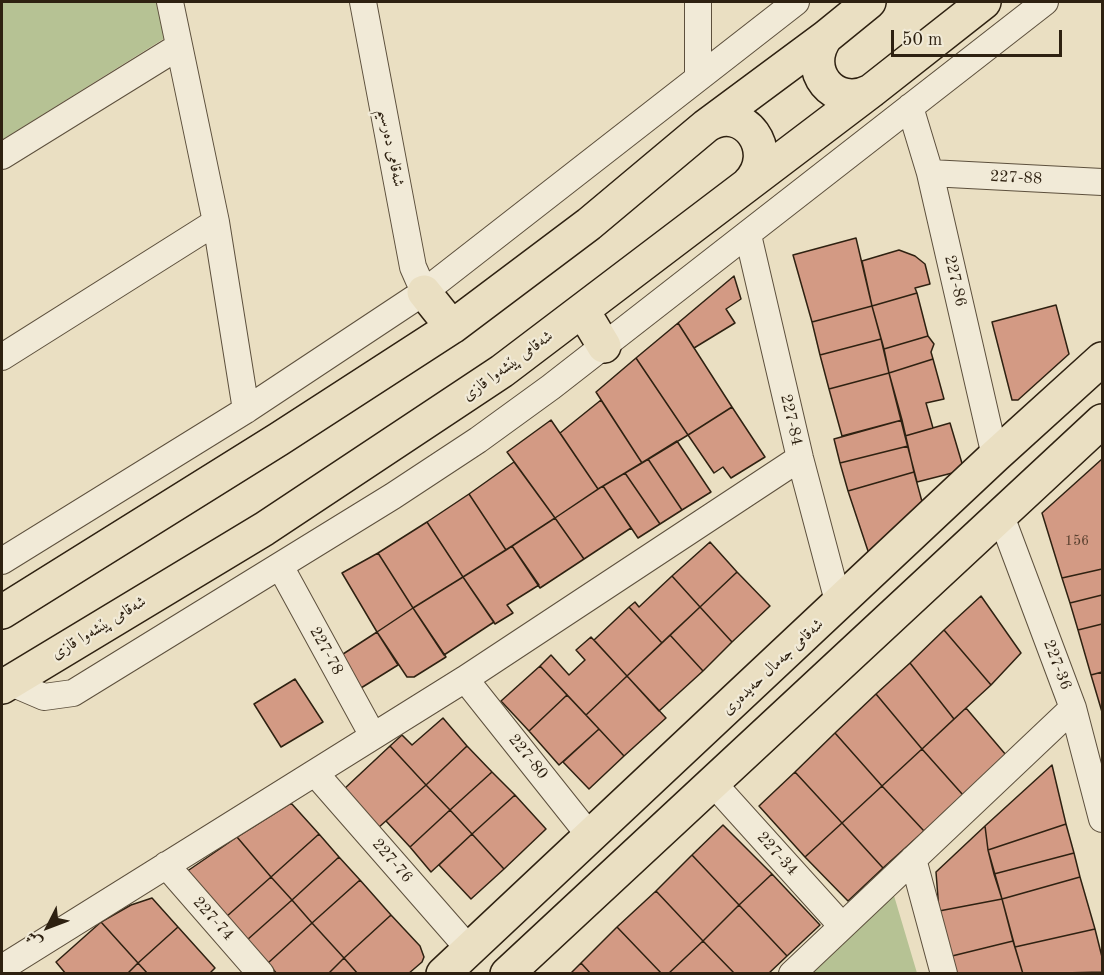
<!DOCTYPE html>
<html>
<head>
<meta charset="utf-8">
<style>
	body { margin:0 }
	#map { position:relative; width:1104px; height:975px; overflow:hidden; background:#eadfc2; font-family:"Old Standard TT",Amiri,serif }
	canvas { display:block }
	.frame { position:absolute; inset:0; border:3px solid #2e2111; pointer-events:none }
	.north { position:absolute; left:18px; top:897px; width:60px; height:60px; -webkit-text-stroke:4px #f1ead7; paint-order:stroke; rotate:228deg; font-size:16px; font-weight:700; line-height:24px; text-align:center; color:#2e2111 }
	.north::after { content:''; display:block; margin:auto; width:21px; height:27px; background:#2e2111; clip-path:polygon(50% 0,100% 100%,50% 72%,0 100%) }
	.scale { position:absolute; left:891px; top:30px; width:171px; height:27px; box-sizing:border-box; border:3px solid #2e2111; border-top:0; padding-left:8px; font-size:18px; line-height:21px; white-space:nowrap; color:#2e2111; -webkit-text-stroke:4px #f1ead7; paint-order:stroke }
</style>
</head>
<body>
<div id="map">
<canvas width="1104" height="975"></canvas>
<div class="frame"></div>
<div class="north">ش</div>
<div class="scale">50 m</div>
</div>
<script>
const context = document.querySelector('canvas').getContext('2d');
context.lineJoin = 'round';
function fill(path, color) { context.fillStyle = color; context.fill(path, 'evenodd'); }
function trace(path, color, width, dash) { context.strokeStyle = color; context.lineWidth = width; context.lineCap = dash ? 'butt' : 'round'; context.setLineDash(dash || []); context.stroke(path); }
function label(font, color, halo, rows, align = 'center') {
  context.font = font + ' "Old Standard TT",Amiri,serif'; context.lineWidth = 4.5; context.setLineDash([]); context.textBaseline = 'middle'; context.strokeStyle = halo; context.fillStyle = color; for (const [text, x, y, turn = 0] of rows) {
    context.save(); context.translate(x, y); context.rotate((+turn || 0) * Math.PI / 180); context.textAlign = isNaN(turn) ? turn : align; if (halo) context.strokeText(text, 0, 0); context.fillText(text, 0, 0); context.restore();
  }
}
fill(new Path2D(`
	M2,2H158L165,38L2,140Z
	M892,889L917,973H800Z`), '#b6c294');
const building = new Path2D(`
	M856,238L872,306L812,322L793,255Z
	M899,250L915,256L925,264L930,284L915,288L917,293L872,306L862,261Z
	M734,276L741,299L726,309L735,323L694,348L678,323Z
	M917,293L928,336L884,349L872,306Z
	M1056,305L1069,354L1018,400H1012L992,322Z
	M872,306L881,339L820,355L812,322Z
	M678,323L732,407L688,435L636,358Z
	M928,336L934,344L931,352L933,359L889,373L884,349Z
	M881,339L889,373L829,389L820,355Z
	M636,358L688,435L642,463L596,392Z
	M933,359L944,399L926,403L933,428L905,436L889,373Z
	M889,373L902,420L842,436L829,389Z
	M601,400L642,463L598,489L560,433Z
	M732,407L765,457L731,478L723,467L714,473L688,435Z
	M551,420L598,489L555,518L507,452Z
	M902,420L908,446L840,463L834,439Z
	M950,423L964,470L917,482L905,436Z
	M677,441L711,492L682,510L648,459Z
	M908,446L914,472L848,491L840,463Z
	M648,459L682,510L660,524L625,473Z
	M1102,459V569L1062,578L1042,513Z
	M514,462L555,518L506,550L469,494Z
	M914,472L924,509L870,557L848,491Z
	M625,473L660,524L638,538L603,486Z
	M603,486L631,528L584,559L555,518Z
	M469,494L506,550L463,577L427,522Z
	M555,518L584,559L540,588L512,546Z
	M427,522L463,577L413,608L378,553Z
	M710,542L737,572L700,607L672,576Z
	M512,546L539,585L507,605L513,613L495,624L463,577Z
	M378,553L413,608L377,632L342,573Z
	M1102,569V595L1070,603L1062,578Z
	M737,572L770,606L732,642L700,607Z
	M672,576L700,607L662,643L629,607L635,602L639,607Z
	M463,577L494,622L444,655L413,608Z
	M1102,595V624L1078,630L1070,603Z
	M981,596L1021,653L991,685L944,630Z
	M629,607L662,643L627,676L594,640Z
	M700,607L732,642L703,671L670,635Z
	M413,608L446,657L414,677H407L377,632Z
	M1102,624V672L1091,675L1078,630Z
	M944,630L991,685L954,719L910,663Z
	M377,632L398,665L361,688L340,656Z
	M670,635L703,671L659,711L627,676Z
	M591,637L627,676L586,715L540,666L551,655L569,675L585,660L576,650Z
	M910,663L954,719L922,749L876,694Z
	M540,666L567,695L529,731L501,701Z
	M1102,672V712L1091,675Z
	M627,676L666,718L624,756L586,715Z
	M295,679L323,722L281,747L254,704Z
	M876,694L922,749L882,786L835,733Z
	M567,695L599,729L559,765L529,731Z
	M966,708L1006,755L963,795L922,749Z
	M443,718L467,746L426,785L390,746L402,735L412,745Z
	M599,729L624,756L589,789L563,762Z
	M835,733L882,786L842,823L795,772Z
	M390,746L426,785L378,828L343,790Z
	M467,746L492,772L450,810L426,785Z
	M922,749L963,795L924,831L882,786Z
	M1052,765L1066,824L988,850L985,826Z
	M492,772L515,795L472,834L450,810Z
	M795,772L842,823L805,857L759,806Z
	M426,785L450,810L410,847L386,821Z
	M882,786L924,831L883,868L842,823Z
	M515,795L546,829L504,869L472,834Z
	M291,803L319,834L271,877L237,837Z
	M450,810L472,834L431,872L410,847Z
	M842,823L883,868L848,901L805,857Z
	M1066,824L1074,853L994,874L988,850Z
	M723,825L772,874L739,905L692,855Z
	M985,826L988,850L1002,899L939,911L936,872Z
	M319,834L339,857L292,900L271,877Z
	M472,834L504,869L471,899L439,865Z
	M237,837L271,877L226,917L186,872Z
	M1074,853L1080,877L1002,899L994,874Z
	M692,855L739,905L703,941L656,891Z
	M339,857L360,880L312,923L292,900Z
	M772,874L820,925L787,956L739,905Z
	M271,877L292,900L247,940L226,917Z
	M1080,877L1095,929L1015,947L1002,899Z
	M360,880L391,915L344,958L312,923Z
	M656,891L703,941L668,974H662L617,927Z
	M152,898L178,927L138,963L101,922L131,905Z
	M1002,899L1013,941L952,956L939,911Z
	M292,900L312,923L268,963L247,940Z
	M739,905L787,956L768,974H735L703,941Z
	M391,915L420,946L424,957L422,962L408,974H358L344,958Z
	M101,922L138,963L127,974H66L56,962Z
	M312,923L344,958L328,974H277L268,963Z
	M178,927L215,968L209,974H148L138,963Z
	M617,927L662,974H591L581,963Z
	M1095,929L1102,957V972L1023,974L1015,947Z
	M703,941L735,974H668Z
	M1013,941L1023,974H957L952,956Z
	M344,958L358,974H328Z
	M138,963L148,974H127Z
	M581,963L591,974H570Z`);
fill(building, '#d39a84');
trace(building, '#2e2111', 1.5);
const minor = new Path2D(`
	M170,2L216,222L246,410
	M363,2L413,267L424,292
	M698,76V2
	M910,107L930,173L995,456
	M2,156L178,47
	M930,173L1102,182
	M748,235L800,458L839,605
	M2,357L216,222
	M1001,516L1073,708L1102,819
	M2,561L246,410L424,292L796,2
	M280,566L373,736
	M465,679L590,836
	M9,682L44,697L73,693L393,496L478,440L551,387L1045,2
	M315,773L469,949
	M712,782L842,926
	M913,859L944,974
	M166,865L261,974
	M2,968L465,679L800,458
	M792,974L1073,708`);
const major = new Path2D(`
	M443,974L995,456L1102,359
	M507,974L1102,421`);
const highway = new Path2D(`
	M826,37C802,70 834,110 871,91
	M706,126C744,101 780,152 748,184
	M424,292L452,327
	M583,311L604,346
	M2,612L279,439L452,327L589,224L706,126L826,37L869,2
	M2,687L264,529L502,371L871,91L984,2`);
trace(minor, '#5d503d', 28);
trace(major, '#2e2111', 36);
trace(highway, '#2e2111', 36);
trace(minor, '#f1ead7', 26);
trace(major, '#eadfc2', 33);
trace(highway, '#eadfc2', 33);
label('14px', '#573f2e', null, [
	["156",1077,541]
]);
label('16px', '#2e2111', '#f1ead7', [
	["شەقامی دەرسیم",391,148,79],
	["227-88",1016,178,3],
	["227-86",955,281,77],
	["شەقامی پێشەوا قازی",508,366,-36],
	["227-84",791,420,77],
	["شەقامی پێشەوا قازی",99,628,-31],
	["227-78",326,651,61],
	["227-36",1057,665,69],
	["شەقامی جەمال حەیدەری",773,667,-43],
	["227-80",528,757,51],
	["227-34",777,854,48],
	["227-76",392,861,49],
	["227-74",213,919,48]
]);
</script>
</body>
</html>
